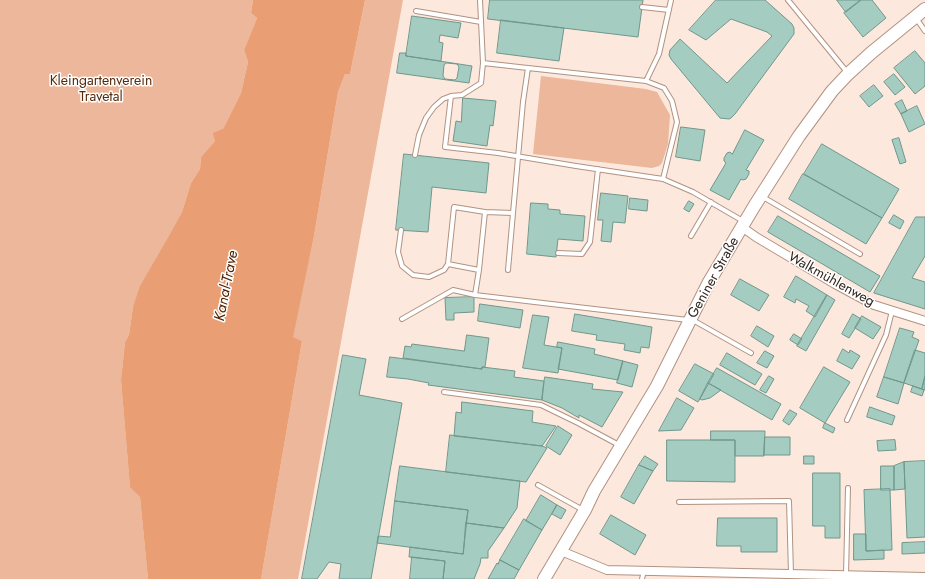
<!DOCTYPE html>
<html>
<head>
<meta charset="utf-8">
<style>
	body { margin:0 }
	canvas { display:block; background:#fce8dc }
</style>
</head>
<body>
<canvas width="925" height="579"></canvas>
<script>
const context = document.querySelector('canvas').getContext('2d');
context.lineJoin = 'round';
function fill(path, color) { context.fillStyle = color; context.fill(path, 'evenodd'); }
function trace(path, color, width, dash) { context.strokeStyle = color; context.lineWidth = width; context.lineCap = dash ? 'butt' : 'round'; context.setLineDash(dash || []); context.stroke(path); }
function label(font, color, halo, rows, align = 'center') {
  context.font = font + ' Jost,sans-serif'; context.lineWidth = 3; context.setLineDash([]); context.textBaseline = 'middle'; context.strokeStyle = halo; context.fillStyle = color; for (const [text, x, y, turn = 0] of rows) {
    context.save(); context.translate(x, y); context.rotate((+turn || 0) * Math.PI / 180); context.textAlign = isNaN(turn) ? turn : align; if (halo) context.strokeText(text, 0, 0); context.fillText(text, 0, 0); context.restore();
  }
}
fill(new Path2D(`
	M0,0H253L251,13L257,18L244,50L248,62L241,93L223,129L215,141L201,157L200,169L191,183L182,212L133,307L129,335L125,342L121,380L130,486L140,497L148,579H0Z
	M365,0H403L393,55L298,579H261L302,341L292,337L314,236L338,92L345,74H350Z
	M541,76L646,89L657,92L670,115L668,144L662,163L659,166L652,168L533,154Z`), '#ecb79a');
fill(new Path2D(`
	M253,0H365L350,74H345L338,92L314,236L293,337L302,341L261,579H148L140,497L130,487L121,380L125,342L129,335L133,307L140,286L169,236L182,212L191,183L200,169L201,157L215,141L213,133L223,129L241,93L248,62L244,50L257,18L251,13Z`), '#e99e74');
const building = new Path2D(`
	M490,0H643L638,37L488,19Z
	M716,0H765L792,24L794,28V34L735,114L731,118L729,119L720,118L671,59L669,55L670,50L680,39L727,83L772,36L767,32L731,19L706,40L689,30Z
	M837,0H861L846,12Z
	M861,0H872L886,18L863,37L844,13Z
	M412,16L461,23L458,38L440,35L439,42L443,43L441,61L406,56Z
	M501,20L564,28L559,61L497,53Z
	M915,51L925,63V86L915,94L894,68Z
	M400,53H406V56L472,66L469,83L397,73Z
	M447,63L457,64L459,67L457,78L455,80L445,79L443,76L444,65Z
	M894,74L905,87L895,95L884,82Z
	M874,85L883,96L869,107L860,96Z
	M463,98L496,101L493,126L490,125L487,146L453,141L456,121L461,122Z
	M902,100L907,111L901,114L895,104Z
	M917,106L925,124L909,132L901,114Z
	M681,127L705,130L700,161L676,157Z
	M745,130L764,140L746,170L749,171V174L746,179L743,180L741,179L729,200L710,190L726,163L724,161V158L727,153L730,152L732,154Z
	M899,138L906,162L900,164L892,140Z
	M822,144L899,189L882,218L804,174Z
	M404,154L489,163L486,193L432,187L428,232L396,230Z
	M803,174L882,218L866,244L789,199Z
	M601,193L628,196L625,223L613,222L611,242L601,241L603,220H598Z
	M630,198L648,200L647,211L629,209Z
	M689,201L694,204L689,212L684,209Z
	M531,203L548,204V209L560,210V214L585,216L583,241L558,239L556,257L527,254Z
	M894,215L904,221L900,229L889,223Z
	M778,216L880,276L870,292L768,232Z
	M916,217H925V256L912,278L925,282V309L874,293Z
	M796,276L827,295L815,317L806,311L809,306L796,299L795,303L784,297Z
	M740,279L769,295L759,311L731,295Z
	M827,295L835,300L806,351L797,346Z
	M474,297V312L454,313V320H446L445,298Z
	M480,304L523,310L520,328L478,321Z
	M575,314L652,327L649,348L641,347L640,353L624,350L625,344L596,340L597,335L572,331Z
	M853,314L861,319L849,338L842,334Z
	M533,315L549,317L544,345L562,348L558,373L523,368Z
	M862,316L881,327L873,339L855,328Z
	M757,326L774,336L768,347L751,336Z
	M900,328L914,332L912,337L919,340L904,383L884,377Z
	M794,334L802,339L798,345L790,340Z
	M467,335L489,338L485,367H482V369L403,358L405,346L411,347L412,344L464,351Z
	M558,342L595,349L594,354L623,361L618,380L558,369L562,348L557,347Z
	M843,349L849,353L850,350L860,356L852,369L837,361Z
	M915,350L925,353V376L922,389L904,383Z
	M765,351L774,356L767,368L757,363Z
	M727,353L762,374L755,385L720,365Z
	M343,355L366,359L359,395L402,403L371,579H339L341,564L329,562L317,579H302Z
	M390,357L482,369V367L515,371L514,377L544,381L542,400L428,385L429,383L408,379L387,377Z
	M623,361L638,365L632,387L617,383Z
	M695,364L714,374L698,402L679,391Z
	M824,367L850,382L825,423L800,408Z
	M717,368L781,404L772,420L708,383Z
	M769,376L774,379L766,393L760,390Z
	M925,376V390L922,389Z
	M545,377L593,384L592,389L623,392L602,427L579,415V418L562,408L542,400Z
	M884,377L904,383L898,404L877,397Z
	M708,383L721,390L710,398L702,400L700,399Z
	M913,386L924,390L922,396L911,392Z
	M677,398L694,408L681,430L659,431Z
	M462,402L533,411L532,422L556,426L542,446L454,436L456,412L461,413Z
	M870,407L895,416L892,425L867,417Z
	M790,410L797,414L789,425L783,421Z
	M825,423L835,428L833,433L823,428Z
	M558,426L572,435L560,455L546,446Z
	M711,431H765L764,456H735V440H711Z
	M450,435L542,446L547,448L526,482L446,472Z
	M765,437H790V455H764Z
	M667,440H735V482L667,481Z
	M895,440L896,450L878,451L877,441Z
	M645,456L658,464L653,471L639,465Z
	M804,456H814V464H804Z
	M925,461V537L907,538L904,462Z
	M904,462L905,489L894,490V466Z
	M639,465L653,471L634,504L621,497Z
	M400,466L520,481L517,508L504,528L466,523L468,510L395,501Z
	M881,466H894V490H881Z
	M813,473H840V538H825V526H813Z
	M890,489L892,550L866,551L864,490Z
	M541,495L557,505L542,530L526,521Z
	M395,501L468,510L463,554L377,543L378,536L390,537Z
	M557,505L566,510L561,519L552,514Z
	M611,515L646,535L635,555L600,534Z
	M718,518H777V552H741V546H717Z
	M524,519L542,530L519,570L500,560Z
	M466,523L504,528L488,551V558H481L480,564L474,579H443L445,561L409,557L410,547L463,554Z
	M854,534H866V551L884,550V559L854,560Z
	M925,542V553L902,554V543Z
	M412,557L445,561L443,579H410Z
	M500,560L519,570L514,579H488L497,563L498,564Z`);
fill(building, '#a4ccc1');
trace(building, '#70978c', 1);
const lane = new Path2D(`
	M480,0L483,63
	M788,0L847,72
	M642,7L669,10
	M416,11L481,22
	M916,18L925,31
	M528,68L483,63L481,83L462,95L451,96L445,147L498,153L576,166L663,179L693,192L743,221
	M415,155L419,135L426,118L434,107L443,99L451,96
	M663,179L677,122L672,101L664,88L646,81L659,54L671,0
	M763,197L860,254
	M485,212L513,213L508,270
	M513,213L523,102L528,68L646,81
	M401,230L398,252L402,266L413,275L429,277L444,270L448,264
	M691,236L711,202
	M558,253L582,254L590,242L598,169
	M475,295L479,270L485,212L454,207L448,264L479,270
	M402,319L453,290L475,295L688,320
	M691,319L751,353
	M444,392L541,405L578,423L619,445
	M847,420L886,335L892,311
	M538,485L583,510
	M679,502L789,501L791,574
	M846,575L848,488
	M642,579L644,571`);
const street = new Path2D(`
	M742,227L756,237L835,284L874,305L925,321
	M561,551L607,570L925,577`);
const secondary = new Path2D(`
	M544,579L585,510L594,491L657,386L709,282L755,205L799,136L832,91L848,74L871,53L925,9`);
trace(lane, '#b29281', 6);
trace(street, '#b29281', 10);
trace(secondary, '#b29281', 14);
trace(lane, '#fff', 4);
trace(street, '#fff', 8);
trace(secondary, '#fff', 12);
label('14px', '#582909', '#fff', [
	["Kleingartenverein",101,82],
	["Travetal",101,98]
]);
label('14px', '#342720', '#fff', [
	["Geniner Straße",714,278,-61],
	["Walkmühlenweg",831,280,29]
]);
label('italic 15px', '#502101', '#fff', [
	["Kanal-Trave",227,286,-79]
]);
</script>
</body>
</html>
